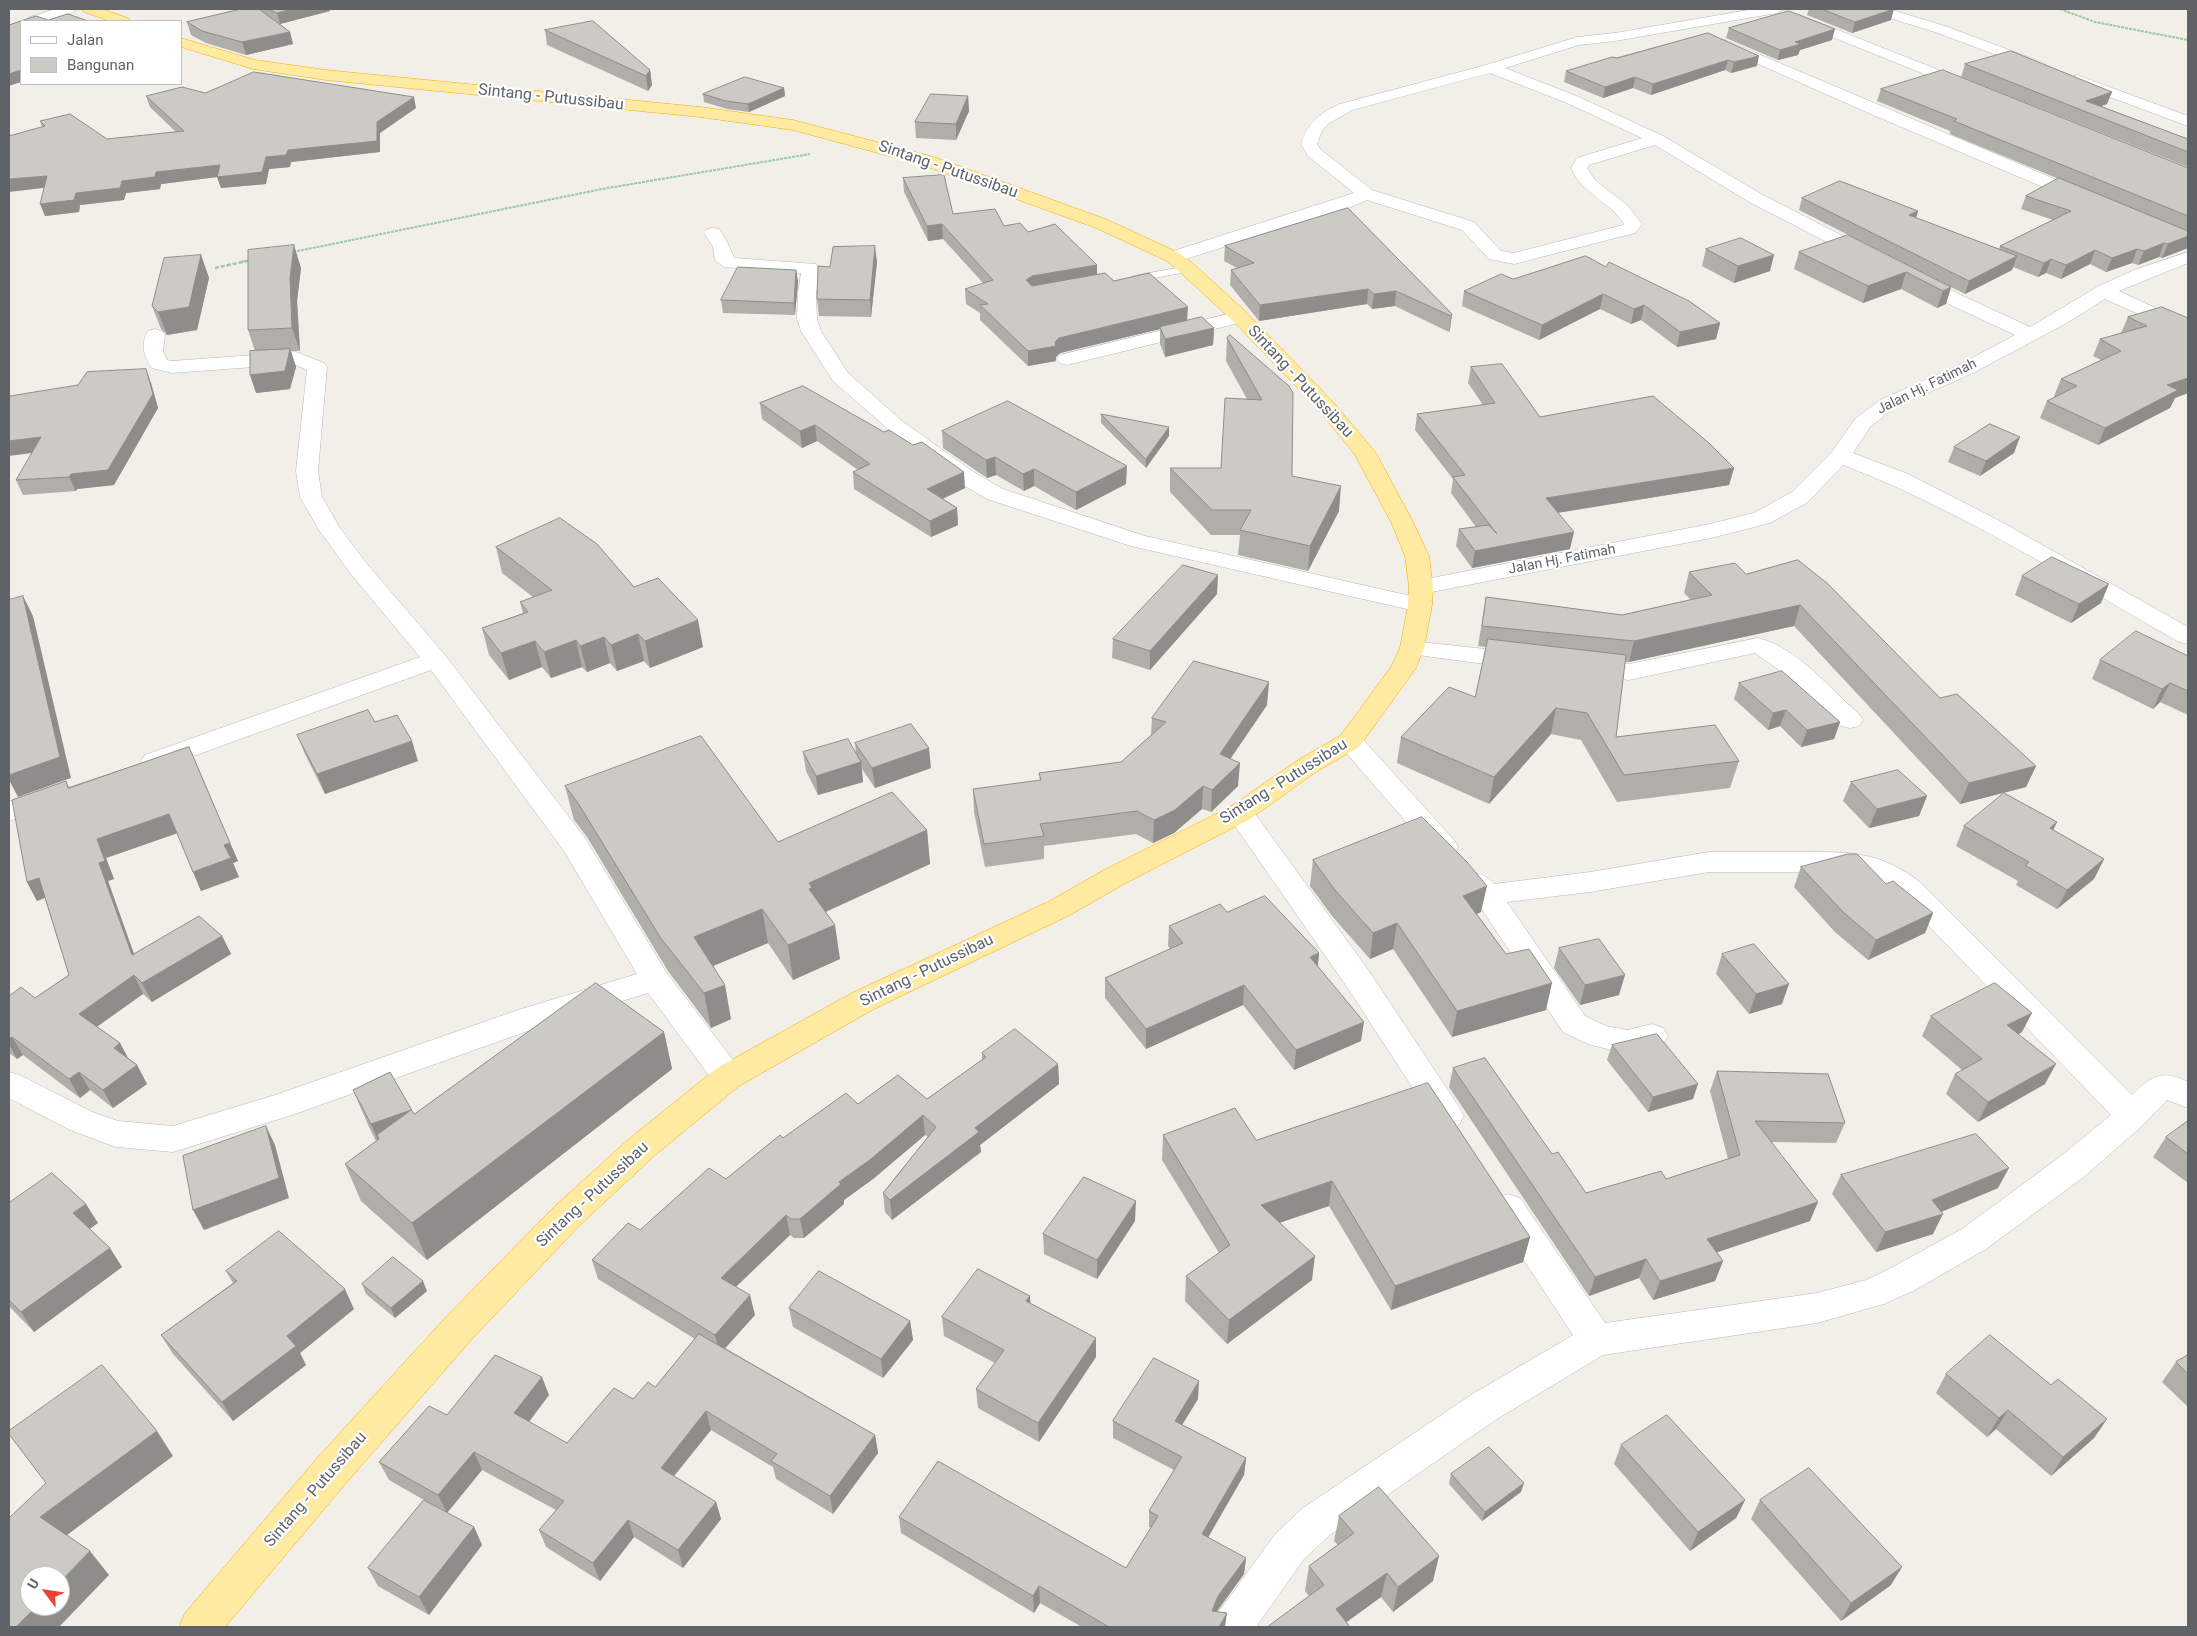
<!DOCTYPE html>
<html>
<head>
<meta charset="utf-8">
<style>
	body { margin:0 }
	#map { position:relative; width:2197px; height:1636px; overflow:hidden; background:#f1efe8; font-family:Roboto,sans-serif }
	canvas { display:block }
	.frame { position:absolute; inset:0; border:10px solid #5f6368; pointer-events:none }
	.legend { position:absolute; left:20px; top:20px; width:162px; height:65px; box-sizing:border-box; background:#fff; border:1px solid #bfc1c3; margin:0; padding:6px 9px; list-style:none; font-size:15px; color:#5f6368 }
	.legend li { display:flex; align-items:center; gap:10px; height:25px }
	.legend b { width:25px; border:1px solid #bfc1c3 }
	.north { position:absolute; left:20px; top:1566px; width:50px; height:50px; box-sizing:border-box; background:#fff; border:1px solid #bfc1c3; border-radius:50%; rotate:301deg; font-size:14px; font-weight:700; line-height:20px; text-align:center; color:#5f6368 }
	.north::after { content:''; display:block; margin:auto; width:18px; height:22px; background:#ea4335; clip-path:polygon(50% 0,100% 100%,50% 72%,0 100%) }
</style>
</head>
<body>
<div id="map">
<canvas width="2197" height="1636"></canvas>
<div class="frame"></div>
<ul class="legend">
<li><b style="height:6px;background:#fff"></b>Jalan</li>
<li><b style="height:14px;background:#cccac5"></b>Bangunan</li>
</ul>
<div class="north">U</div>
</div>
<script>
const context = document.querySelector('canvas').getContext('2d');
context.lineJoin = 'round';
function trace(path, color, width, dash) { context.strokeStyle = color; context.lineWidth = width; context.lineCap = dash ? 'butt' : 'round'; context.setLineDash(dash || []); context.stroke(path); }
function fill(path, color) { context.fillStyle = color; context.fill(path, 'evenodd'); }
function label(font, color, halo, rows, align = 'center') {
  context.font = font + ' Roboto,sans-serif'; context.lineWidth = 4.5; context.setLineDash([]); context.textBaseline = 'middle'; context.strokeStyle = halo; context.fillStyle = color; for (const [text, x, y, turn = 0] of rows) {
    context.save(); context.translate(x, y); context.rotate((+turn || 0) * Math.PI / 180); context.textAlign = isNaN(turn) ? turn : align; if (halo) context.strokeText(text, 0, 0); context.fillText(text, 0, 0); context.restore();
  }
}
const service = new Path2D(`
	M1188,266L1193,269L1192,271L1133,282L1128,279L1133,276Z`);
const minor = new Path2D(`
	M55,9H75L73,12L46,21H26L28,18Z
	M1754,9H1784L1777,13L1615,41L1579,45L1505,68L1579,97L1663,136L1763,195L1874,252L1877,256L1874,260L1868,261L1862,260L1751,203L1655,145L1589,165L1587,168L1595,180L1627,205L1642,224L1635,233L1514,264L1489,259L1462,230L1367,200L1351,207L1179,261L1173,262L1167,261L1164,257L1167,253L1354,193L1308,156L1301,144C1307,123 1321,112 1340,104L1486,65L1577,37L1615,33ZM1490,73L1567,103L1642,138L1577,158L1571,168C1583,195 1610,201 1624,224L1623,225L1514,253L1501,251L1474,222L1372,190L1320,149L1317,144L1322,131L1328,124L1352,110Z
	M1868,9H1889L1945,26L2044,63L2047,66L2044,69H2034L1935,32L1870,12Z
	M1800,15L1974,84L1977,87L1974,90H1964L1795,22L1793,19Z
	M1725,40L2088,193L2091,197L2088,201H2076L1873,115L1720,47L1718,44L1720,41Z
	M2077,75L2188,116V126L2072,83L2069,80L2072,77Z
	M713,228L719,229C726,239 730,248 734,258L816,264L820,271L816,293L817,319L821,331L848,373L902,421L972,471L1003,489L1145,536L1420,598L1428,600L1432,605L1428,610L1420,612L1131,546L987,499L956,481L888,429L833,381L801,331L797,319L798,293L801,273L724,267L715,260L713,247L704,233L707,229Z
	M2188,252V263L2119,291L2188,323V336L2105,299L2065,324L1973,373L1894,408L1870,427L1853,453L1908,474L1998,520L2188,627V644L2179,642C2070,580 1961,510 1843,465L1808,502L1770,523L1711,538L1421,594L1413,592L1409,587L1413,582L1421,580L1710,524L1754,513L1792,492L1832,452L1855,419L1880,400L1959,365L2015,335L1908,285L1906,281L1908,277L1915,275L1922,277L2030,327L2097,287L2134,270Z
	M1240,311L1247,313L1250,317L1247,321L1067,365L1060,363L1057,359L1060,355Z
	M155,329L162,331L165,335L163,351L167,360L172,361L296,352L324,363L327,367L318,471L322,497L340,528L367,564L445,655L585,838L666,972L739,1068L744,1077L739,1086L728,1089L717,1086L648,993L539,1027L292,1115L173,1152L116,1147L70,1130L9,1098V1072L20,1075L92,1112L118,1121L173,1126L275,1095L518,1010L637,974L564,851L431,670L163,767L154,770L145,767L141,761L145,755L420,657L351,574L319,530L300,497L296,471L307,370L294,364L172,373L152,368C144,357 140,343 148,331Z
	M1758,638C1798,648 1829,688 1859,714L1863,720L1859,726L1850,728L1841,726L1786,675L1755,653L1629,680L1578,673L1574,668L1578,663L1587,660L1629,664Z
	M1412,641L1522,653L1531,656L1534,661L1531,666L1522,669L1403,653L1400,648L1403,643Z
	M1350,733L1359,735L1454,840L1458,847L1454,854L1444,857L1434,854L1341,747L1337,741L1341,735Z
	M50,789L60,792L64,798L60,804L9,821V802Z
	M1240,804L1250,807L1369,971L1459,1107L1464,1116L1459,1125L1448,1129L1437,1125L1347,987L1226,813L1230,807Z
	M1709,852C1737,852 1765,852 1793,852C1845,852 1877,849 1920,882L2132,1095C2151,1076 2162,1069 2188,1082V1108L2167,1100L2143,1125L2085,1176L1986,1249L1915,1290L1884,1304L1817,1323L1603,1355L1497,1419L1331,1534L1304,1559L1256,1627H1212L1218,1613L1276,1533L1303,1508L1471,1395L1573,1335L1496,1218L1491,1208L1496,1198L1508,1194L1520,1198L1605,1323L1817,1293L1866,1280L1891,1268L1962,1229L2061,1156L2111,1115L1900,896C1885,884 1870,875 1851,872H1709L1590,892L1507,902L1585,1016L1606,1026L1627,1030L1652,1024L1663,1028L1668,1036L1663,1044L1627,1054L1588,1044L1563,1032L1477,902L1462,883L1466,876C1479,872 1485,874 1494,884L1590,872Z`);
const trunk = new Path2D(`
	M82,9H102L128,18L130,21H110L84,12Z
	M181,38L255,60L326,70L700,107L793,120L934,157L1108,220L1179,253L1195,265L1247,313L1333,402L1376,453L1413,522L1429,556L1433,587L1432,605L1424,648L1416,668L1359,747L1316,772L1250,819L1124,884L1070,915L874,1009L739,1086L653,1157L579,1226L472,1339L347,1482L225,1627H179L185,1613L319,1456L446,1317L555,1206L629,1139L717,1068L852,993L1050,901L1104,870L1230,807L1298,760L1341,735L1391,667L1400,648L1408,605L1409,587L1405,556L1391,522L1355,455L1319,410L1233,321L1181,273L1167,261L1096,228L922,165L793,130L700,117L326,80L253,69L181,47Z`);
trace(service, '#b5b8bc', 1);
trace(minor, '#b5b8bc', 1);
trace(trunk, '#f9ab00', 1);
trace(new Path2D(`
	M2060,9L2095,22L2188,40
	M293,252L602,189L810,154
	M241,262L250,260`), '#9cc7a9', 2, [3, 1]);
trace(new Path2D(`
	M215,268L247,261`), '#9cc7a9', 2.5, [4, 2]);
fill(service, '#fff');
fill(minor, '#fff');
fill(trunk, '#feeaa1');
fill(new Path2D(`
	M241,9H329L330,11L280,24L290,32L293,44L246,55L206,43L191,35L187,22Z
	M1809,9H1892L1891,20L1852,33L1807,15Z
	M1729,28L1832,40L1800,50L1798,55L1778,60L1726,38Z
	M545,30L650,70L652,85L648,91L547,45Z
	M1708,33L1757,66L1731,73L1725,70L1651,95L1633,88L1603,98L1564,82L1566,71Z
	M1965,64L2107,104L2101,106L2188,139V167L1961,77Z
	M784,88L785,96L749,112L727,109L704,102L703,94Z
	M1881,89L2188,168V248L2162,258L2159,257L2138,265L2132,263L2106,272L2090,264L2061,279L2046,273L2038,277L2013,267L2012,270L1965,294L1951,287L1946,304L1937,308L1901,289L1863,303L1794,269L1799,252L1906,264L1799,210L1802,198L1918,211L1916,218L1999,249L2000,246L2053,220L2021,209L2026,196L2059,179L1950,134V131L1877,101Z
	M205,93L416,108L380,133V152L291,162L290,167L269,169L266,184L221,188L217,177L161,184L160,189L126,193L124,200L80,205L79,212L45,216L42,127L40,121L107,139L176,132L150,107L146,96Z
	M968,96L969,111L956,140L916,138L915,122Z
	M903,178L953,214L1028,232L1097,265V275L1114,281L1187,320L1214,328L1213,345L1165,357L1160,344V329L1060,353L1056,357V361L1028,366L980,320V313L966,304L965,289L983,283L943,239L928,241L904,192Z
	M1348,208L1452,314L1450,329L1449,332L1395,306L1372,309L1367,304L1259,321L1230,285L1231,270L1237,268L1224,261L1225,246Z
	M1706,249L1770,271L1734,283L1702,266Z
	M201,255L209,278L197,330L167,335L161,329L152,306Z
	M877,262L871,317L819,316L817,299L830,267Z
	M1606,267L1720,323L1716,339L1677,347L1641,320L1631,324L1600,309L1539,340L1462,306L1464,291L1513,279Z
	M301,268L297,301L300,351H291L296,367L290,389L256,393L255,351L248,330Z
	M796,270L798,282L795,315L723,313L721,300Z
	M2128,317L2188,318V393L2175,398L2170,408L2098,445L2040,418L2047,401L2055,397L2054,396L2061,379L2101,360L2093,356L2100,339L2121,333Z
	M1227,338L1289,386L1292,476L1339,511L1308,571L1238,555L1240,535H1211L1170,492V468H1221L1247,399L1226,361Z
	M1471,367L1540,417L1734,468L1729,485L1558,513L1570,549L1472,568L1456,546L1459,529L1476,527L1451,493L1453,479L1415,430L1417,414L1483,405L1468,383Z
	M151,383L158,408L114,485L77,489L76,491L23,495L16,480Z
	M803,386L965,488L943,499L957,508L958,525L931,537L854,489L853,472L858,470L817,441L802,448L762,419L760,403Z
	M1101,414L1169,436L1146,468L1101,423Z
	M942,431L1126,484L1076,510L1034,486L1024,491L996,475L987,478L943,448Z
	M1954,447L2014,453L1980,476L1948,462Z
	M496,547L634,587L703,647L650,668L644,661L617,671L610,663L587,672L582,667L551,678L542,667L509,680L489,655L482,628L523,613L520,602L533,597L502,573Z
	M1798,560L1940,698L2036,766L2026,787L1960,804L1794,626L1629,662H1625L1616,737L1739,761L1730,788L1617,802L1581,740L1551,734L1489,804L1397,763L1401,737L1475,697L1486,647L1478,646L1486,597L1622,615L1691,600L1684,593L1689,572L1746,574Z
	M2022,576L2101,603L2071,623L2015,595Z
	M1217,594L1150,670L1112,658L1113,639Z
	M2188,656V715L2160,702L2153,709L2092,679L2100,660Z
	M1739,683L1840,722L1834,739L1801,747L1780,726L1768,730L1734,699Z
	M1267,705L1230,759L1238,786L1211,812L1202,809L1174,833L1153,843L1136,834L1044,846V859L985,867L974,812L973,789L1040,781L1039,773L1121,762L1151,735L1152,718Z
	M375,722L418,761L325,794L305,754L297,735Z
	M855,743L931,768L875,788L862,769L863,782L818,795L806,771L803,752L856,754Z
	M189,747L238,861L233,863L239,877L201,891L177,833L106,858L114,879L108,881L134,954L222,936L231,954L152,1002L143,994L97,1027L120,1043L128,1058L137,1065L147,1084L113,1108L90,1090L80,1098L23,1055L17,1059L9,1053V996L35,998L69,975L45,898L37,901L27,882L66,781L69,787Z
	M1851,782L1927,796L1919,816L1869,828L1843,801Z
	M565,786L778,842L927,830L930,864L826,912L840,959L793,980L768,943L713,966L731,1019L711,1028L668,971L587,837L574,820Z
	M2057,822L2053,830L2104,859L2094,879L2057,909L2016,885L2018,881L1956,846L1964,826Z
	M1313,860L1481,912L1477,914L1546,1010L1452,1037L1393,949L1370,959L1332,916L1310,886Z
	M1801,867L1886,884L1933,913L1925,933L1868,960L1835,932L1794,887Z
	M1227,912L1319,953L1318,966L1361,1041L1294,1070L1243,1005L1146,1049L1105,998V978L1170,949L1168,946L1169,926Z
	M1559,948L1619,995L1580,1005L1554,968Z
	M1722,954L1782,1004L1749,1014L1716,974Z
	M1931,1016L2022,1032L2018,1034L2045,1084L1978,1122L1946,1094L1955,1074L1962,1070L1922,1036Z
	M664,1032L672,1069L427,1260L361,1201L345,1164L376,1141L369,1127L353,1090L414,1114Z
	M1612,1045L1693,1099L1648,1112L1607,1060Z
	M982,1053L1058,1064L1059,1084L980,1145L981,1152L892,1220L885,1212L883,1193L928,1137L925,1135L873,1179L844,1200V1204L804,1238H794L790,1235L736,1287L755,1315L725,1348L875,1435L878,1453L833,1514L776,1479L773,1467L711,1430L674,1476L716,1502L721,1519L683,1568L634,1537L600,1581L546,1547L539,1530L556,1510L482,1470L447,1513L474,1527L482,1545L429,1615L378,1586L368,1568L424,1500L389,1480L379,1462L447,1415L549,1395L529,1422L567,1443L633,1399L655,1387L695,1339L598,1279L592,1260L726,1179L783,1138L858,1104L927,1099L982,1060Z
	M1453,1068L1552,1154L1586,1193L1666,1179L1728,1159L1710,1091L1717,1071L1845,1123L1836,1143L1771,1142L1810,1221L1717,1252L1723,1261L1715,1281L1653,1300L1639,1278L1589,1296L1449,1087Z
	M2188,1121V1183L2153,1157L2166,1137Z
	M1163,1135L1256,1140L1530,1237L1523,1262L1391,1310L1329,1206L1279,1222L1312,1280L1227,1344L1185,1301L1186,1276L1219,1253L1162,1160Z
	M1841,1175L1998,1188L1941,1212L1933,1234L1876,1252L1832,1194Z
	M9,1203L98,1223L90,1229L122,1267L34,1332L9,1306Z
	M1135,1221L1097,1279L1044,1254L1043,1234Z
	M226,1271L354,1309L300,1353L306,1365L233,1421L173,1354L161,1335L233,1283Z
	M362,1284L427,1291L395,1318L366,1294Z
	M1030,1296V1303L1096,1357L1039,1442L978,1408L976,1389L995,1363L944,1336L942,1317Z
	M789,1308L910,1321L913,1340L883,1378L793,1327Z
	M2188,1355V1407L2162,1382L2176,1362Z
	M1946,1374L2051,1385L2107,1419L2094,1438L2051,1476L1996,1429L1987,1437L1936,1393Z
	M1198,1399L1182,1425L1246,1458L1244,1475L1208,1538L1246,1558L1244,1574L1217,1612L1225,1627H1082L1040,1603L1034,1613L901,1533L899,1517L1126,1568L1151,1528L1149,1527V1511L1174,1470L1113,1438V1421Z
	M1621,1445L1745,1500L1736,1518L1690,1551L1614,1464Z
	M1451,1474L1521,1492L1482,1521L1449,1484Z
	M1760,1500L1891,1585L1841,1621L1751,1519Z
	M1339,1516L1433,1581L1393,1612L1381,1597L1346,1622L1309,1596L1305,1591L1309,1566L1338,1545L1334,1541Z`), '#afaea9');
fill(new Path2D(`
	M293,9H329L330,11L280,24L277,13Z
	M1894,9L1891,20L1852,33L1855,22Z
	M1835,29L1832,40L1800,50L1798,55L1778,60L1780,50L1795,42Z
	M290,32L293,44L246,55L242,42Z
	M1759,56L1757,66L1731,73L1734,62Z
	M1728,60L1725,70L1651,95L1653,84Z
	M21,70V82L9,86V74Z
	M650,70L652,85L648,91L646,76Z
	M1635,77L1633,88L1603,98L1605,87Z
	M784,88L785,96L749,112L748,104Z
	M2112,92L2107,104L2086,112V101Z
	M968,96L969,111L956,140V124Z
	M414,97L416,108L380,133V152L291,162L290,167L269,169L266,184L221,188L217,177L161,184L160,189L126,193L124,200L80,205L79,212L45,216L40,204L76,193L156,172L266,157L377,122Z
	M47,176L51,187L9,192V179Z
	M1918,211L1914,224L1909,215Z
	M942,224L943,239L928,241L927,226Z
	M2188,236V248L2162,258L2168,244Z
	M2164,243L2159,257L2138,265L2144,251Z
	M294,245L301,268L297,301L300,351L292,328L290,278Z
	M875,246L877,262L871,317L870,300Z
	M2137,249L2132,263L2106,272L2112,258Z
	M2095,250L2090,264L2061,279L2066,265Z
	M201,255L209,278L197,330L167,335L158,312Z
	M1774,255L1770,271L1734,283L1738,266Z
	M2017,256L2012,270L1965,294L1969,281Z
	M2051,259L2046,273L2038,277L2044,263Z
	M1097,265V280L1033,291L1026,280L1032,276Z
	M796,270L798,282L795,315L794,303Z
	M1906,272L1901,289L1863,303L1868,286Z
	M1951,287L1946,304L1937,308L1943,291Z
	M1368,289L1367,304L1259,321L1260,305Z
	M1396,291L1395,306L1372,309L1374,294Z
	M1603,294L1600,309L1539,340L1542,325Z
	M1644,305L1641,320L1631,324L1634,309Z
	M1188,307L1187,322L1160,327V329L1060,353L1056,357V361L1028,366V351L1055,342L1059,338Z
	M1452,314L1450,329L1449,332L1451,316Z
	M1720,323L1716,339L1677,347L1680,332Z
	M1214,328L1213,345L1165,357V339Z
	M290,349L296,367L290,389L256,393L250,375Z
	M146,369L151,383L158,408L114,485L77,489L76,491L69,477Z
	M2188,378V393L2175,398L2170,408L2098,445L2105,428L2167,385Z
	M815,425L817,441L802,448L800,431Z
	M1169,427V436L1146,468V459Z
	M9,433L41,437L47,451L9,456Z
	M2020,437L2014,453L1980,476L1986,461Z
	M995,457L996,475L987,478L986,460Z
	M1127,466L1126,484L1076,510V492Z
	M1734,468L1729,485L1543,515L1546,498Z
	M1034,469V486L1024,491L1023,474Z
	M964,472L965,488L929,505L927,489Z
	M1341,486L1339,511L1308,571L1310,546Z
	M957,508L958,525L931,537L930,521Z
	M1574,532L1570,549L1472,568L1475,551Z
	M1218,575L1217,594L1150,670V651Z
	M2109,584L2101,603L2071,623L2079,604Z
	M23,596L33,616L71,778L18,797L9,780V775Z
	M1800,605L1794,626L1629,662L1634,641Z
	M698,620L703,647L650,668L645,641Z
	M638,634L644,661L617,671L611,645Z
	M604,637L610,663L587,672L580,646Z
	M576,640L582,667L551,678L544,652Z
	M535,641L542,667L509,680L501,653Z
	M1269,682L1267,705L1218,777L1220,754Z
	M2170,683L2160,702L2153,709L2162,689Z
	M1556,708L1551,734L1489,804L1494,777Z
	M1786,710L1780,726L1768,730L1773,713Z
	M1840,722L1834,739L1801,747L1807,730Z
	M412,741L418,761L325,794L317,774Z
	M929,748L931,768L875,788L872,768Z
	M861,762L863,782L818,795L816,776Z
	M1240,763L1238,786L1211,812L1212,790Z
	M2036,766L2026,787L1960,804L1969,783Z
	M1203,786L1202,809L1174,833L1153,843L1154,820Z
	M1927,796L1919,816L1869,828L1877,809Z
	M169,814L178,833L106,858L114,879L108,881L141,974L132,955L99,863L97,839Z
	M2057,822L2048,841L2050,828Z
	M927,830L930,864L816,916L809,889V883Z
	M230,843L238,861L233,863L239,877L201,891L193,872L224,845Z
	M2104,859L2094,879L2057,909L2067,890Z
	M39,878L49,896L37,901L27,882Z
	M1487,886L1481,912L1459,922L1463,896Z
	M762,909L768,943L701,971L694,937Z
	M1933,913L1925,933L1868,960L1876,940Z
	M1397,923L1393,949L1370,959L1373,933Z
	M835,925L840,959L793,980L788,945Z
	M222,936L231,954L152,1002L142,983Z
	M1319,953L1317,973L1310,957Z
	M134,975L143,994L89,1032L79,1014Z
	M1625,975L1619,995L1580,1005L1585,985Z
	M1552,983L1546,1010L1452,1037L1457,1011Z
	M1789,984L1782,1004L1749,1014L1756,994Z
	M725,985L731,1019L711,1028L704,993Z
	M1244,985L1243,1005L1146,1049V1029Z
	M2032,1013L2022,1032L1998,1045L2007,1025Z
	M1364,1022L1361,1041L1294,1070L1296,1050Z
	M664,1032L672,1069L427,1260L412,1223Z
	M12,1037L23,1055L17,1059L9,1044V1039Z
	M120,1043L130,1062L114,1048Z
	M1058,1064L1059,1084L980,1145L981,1152L892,1220L890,1200L975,1128Z
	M2056,1064L2045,1084L1978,1122L1988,1102Z
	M137,1065L147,1084L113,1108L103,1090Z
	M79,1072L90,1090L80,1098L69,1079Z
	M1698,1084L1693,1099L1648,1112L1653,1097Z
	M411,1110L377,1135L388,1161H387L371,1124Z
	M923,1115L925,1135L873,1179L844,1200V1204L804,1238L800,1219L839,1182Z
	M266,1126L275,1145L289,1198L204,1230L193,1210Z
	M2009,1168L1998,1188L1922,1220L1932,1200Z
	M1332,1181L1329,1206L1259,1230L1261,1205Z
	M1136,1201L1135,1221L1097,1279V1260Z
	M1818,1202L1810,1221L1700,1258L1707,1239Z
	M86,1204L98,1223L85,1232L73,1213Z
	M1943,1214L1933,1234L1876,1252L1885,1232Z
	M786,1215L790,1235L725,1297L721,1278Z
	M1530,1237L1523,1262L1391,1310L1395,1286Z
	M110,1248L122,1267L34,1332L21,1312Z
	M1315,1256L1312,1280L1227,1344L1229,1320Z
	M1646,1259L1639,1278L1589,1296L1595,1277Z
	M1723,1261L1715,1281L1653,1300L1660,1281Z
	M423,1281L427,1291L395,1318L391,1308Z
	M345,1289L354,1309L300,1353L306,1365L233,1421L222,1402L287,1336Z
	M750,1295L755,1315L720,1354L715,1335Z
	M1030,1296L1031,1315L1026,1301Z
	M910,1321L913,1340L883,1378L881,1359Z
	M1096,1338V1357L1039,1442L1038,1423Z
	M542,1377L549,1395L521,1432L514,1413Z
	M1199,1381L1198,1399L1174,1438L1175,1421Z
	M2008,1410L1996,1429L1987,1437L1999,1418Z
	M706,1411L711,1430L666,1486L661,1468Z
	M2107,1419L2094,1438L2051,1476L2063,1457Z
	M157,1431L173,1456L59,1541L40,1517Z
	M875,1435L878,1453L833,1514L830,1496Z
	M474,1452L482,1470L447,1513L438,1495Z
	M1246,1458L1244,1475L1200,1551L1202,1534Z
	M1524,1483L1521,1492L1482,1521L1485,1512Z
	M1745,1500L1736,1518L1690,1551L1698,1532Z
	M716,1502L721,1519L683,1568L678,1550Z
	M628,1520L634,1537L600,1581L593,1563Z
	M474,1527L482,1545L429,1615L419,1597Z
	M90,1551L109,1575L59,1627H16L37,1606H60V1582Z
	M1439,1556L1433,1581L1393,1612L1398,1587Z
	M1246,1558L1244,1574L1216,1612L1212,1611L1218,1596Z
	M1902,1567L1891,1585L1841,1621L1851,1603Z
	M1387,1573L1381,1597L1340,1627L1336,1609Z
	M1039,1586L1040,1603L1034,1613L1033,1596Z
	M1227,1613L1225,1627H1219Z`), '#8f8d8a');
const building = new Path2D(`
	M241,9H259L290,32L242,42L202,31L187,22Z
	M269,9H293L277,13Z
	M1822,9H1894L1855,22Z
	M1789,11L1835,29L1795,42L1801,44L1780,50L1729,28Z
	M68,14L88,21H21V70L9,74V25L36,16L48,20Z
	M593,21L650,70L646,76L545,30Z
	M1708,33L1759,56L1734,62L1728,60L1653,84L1635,77L1605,87L1566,71L1612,57L1617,58Z
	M2011,51L2112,92L2086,101L2188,139V152L1965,64Z
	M1943,70L2188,168V216L1954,121L1957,119L1881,89Z
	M254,72L414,97L377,122V141L288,150L286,155L266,157L262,172L217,177L220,165L156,172L155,177L122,181L120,188L76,193L74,200L40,204L47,176L9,179V136L45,126L40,121L70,114L107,139L184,131L146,96L182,87L205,93Z
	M745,77L784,88L748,104L726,101L703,94Z
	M931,94L968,96L956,124L915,122Z
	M944,175L953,214L995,209L1004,226L1020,223L1028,232L1055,224L1097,265L1032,276L1026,280L1032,286L1105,273L1114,281L1149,273L1188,307L1059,338L1055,342L1056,346L1028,351L980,305L988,304L965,289L993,280L942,224L927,226L903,178Z
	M2059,178L2188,231V236L2168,244L2164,243L2144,251L2137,249L2112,258L2095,250L2066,265L2051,259L2044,263L2000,246L2071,211L2026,196Z
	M1840,181L1918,211L1909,215L2017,256L1969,281L1802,198Z
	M1348,208L1452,314L1451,316L1396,291L1374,294L1368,289L1260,305L1231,270L1254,263L1225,246Z
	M1848,235L1951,287L1943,291L1906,272L1868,286L1799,252Z
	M1741,238L1774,255L1738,266L1706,249Z
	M294,245L290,278L292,328L248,330V250Z
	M875,246L870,300L817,299L818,266L830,267L833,247Z
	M201,255L189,307L158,312L152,306L164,258Z
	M1586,256L1606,267L1609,262L1689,301L1720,323L1680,332L1644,305L1634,309L1603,294L1542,325L1464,291L1501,274L1513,279Z
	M738,267L796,270L794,303L721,300Z
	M2162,307L2188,318V378L2167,385L2178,390L2105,428L2047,401L2077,386L2061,379L2121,351L2100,339L2147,326L2128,317Z
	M1202,317L1214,328L1165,339L1160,327Z
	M1230,335L1289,386L1293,393L1292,476L1341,486L1310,546L1240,530L1251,510H1212L1170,468H1221L1225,398L1262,400L1227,338Z
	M290,349L285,371L250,375V351Z
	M1502,364L1540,417L1653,396L1709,443L1734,468L1546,498L1574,532L1475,551L1459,529L1489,525L1497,534L1453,477L1465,475L1417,414L1495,403L1471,367Z
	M146,369L153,394L108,470L71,474L69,477L16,480L41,437L9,441V401L10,396L78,385L87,372Z
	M803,386L884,432L889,430L913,445L922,442L964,472L927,489L957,508L930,521L853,472L870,464L815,425L800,431L760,403Z
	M1008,401L1127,466L1076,492L1034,469L1023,474L995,457L986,460L942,431Z
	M1101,414L1169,427L1146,459Z
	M1990,424L2020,437L1986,461L1954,447Z
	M560,518L597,544L634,587L658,578L698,620L645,641L638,634L611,645L604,637L580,646L576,640L544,652L535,641L501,653L482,628L528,612L520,602L552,590L496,547Z
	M2052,557L2109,584L2079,604L2022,576Z
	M1798,560L1828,584L1940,698L1957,694L2036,766L1969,783L1800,605L1634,641L1482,626L1486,597L1622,615L1712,595L1689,572L1735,563L1746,574Z
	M1183,565L1218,575L1150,651L1113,639Z
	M23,596L60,757L9,775V600Z
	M2136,631L2188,656V691L2170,683L2162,689L2100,660Z
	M1488,639L1626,655L1616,737L1715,725L1739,761L1624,775L1587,713L1556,708L1494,777L1401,737L1449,687L1475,697Z
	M1194,661L1269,682L1220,754L1240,763L1212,790L1203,786L1175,810L1154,820L1137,811L1040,824L1044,836L984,844L973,789L1041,780L1039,773L1121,762L1166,722L1152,718Z
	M1782,671L1840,722L1807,730L1786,710L1773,713L1739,683Z
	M368,710L375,722L397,715L412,741L317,774L297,735Z
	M911,724L929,748L872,768L855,743Z
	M701,736L778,842L892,792L927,830L809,883L812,888L809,889L835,925L788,945L762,909L694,937L725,985L704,993L660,937L578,803L565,786Z
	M848,739L861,762L816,776L803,752Z
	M189,747L230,843L224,845L231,858L193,872L169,814L97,839L105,861L99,863L132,955L199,916L222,936L142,983L134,975L79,1014L120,1043L114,1048L137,1065L103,1090L79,1072L69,1079L12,1037L9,1039V996L21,987L35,998L69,975L39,878L27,882L12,800L66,781L68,788Z
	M1898,770L1927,796L1877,809L1851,782Z
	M2004,793L2057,822L2050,828L2104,859L2067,890L2025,865L2029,862L1964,826Z
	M1422,817L1467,862L1487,886L1463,896L1506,954L1529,949L1552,983L1457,1011L1397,923L1373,933L1335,890L1313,860Z
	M1848,854H1857L1886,884L1893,881L1933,913L1876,940L1843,912L1801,867Z
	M1265,896L1319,953L1310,957L1364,1022L1296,1050L1244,985L1146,1029L1105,978L1183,943L1169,926L1220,904L1227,912Z
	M1599,939L1625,975L1585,985L1559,948Z
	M1754,944L1789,984L1756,994L1722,954Z
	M596,983L664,1032L412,1223L345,1164L379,1139L377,1135L411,1110L371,1124L353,1090L390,1072L414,1114Z
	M1995,983L2032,1013L2007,1025L2056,1064L1988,1102L1955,1074L1982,1059L1931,1016Z
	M1015,1029L1058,1064L975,1128L979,1132L890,1200L883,1193L936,1127L923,1115L871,1159L839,1182L841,1184L800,1219H791L786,1215L721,1278L750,1295L715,1335L592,1260L628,1223L640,1230L709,1168L726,1179L780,1135L783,1138L846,1093L858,1104L898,1075L927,1099L986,1057L982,1053Z
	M1657,1034L1698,1084L1653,1097L1612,1045Z
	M1485,1058L1552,1154L1558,1152L1586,1193L1661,1171L1666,1179L1740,1155L1717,1071L1828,1074L1845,1123L1755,1121L1818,1202L1707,1239L1723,1261L1660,1281L1646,1259L1595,1277L1453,1068Z
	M1428,1083L1530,1237L1395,1286L1332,1181L1261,1205L1315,1256L1229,1320L1186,1276L1230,1245L1163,1135L1235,1108L1256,1140Z
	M2188,1121V1154L2166,1137Z
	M266,1126L279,1178L193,1210L183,1156Z
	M1976,1134L2009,1168L1932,1200L1943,1214L1885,1232L1841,1175Z
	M52,1173L86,1204L73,1213L110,1248L21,1312L9,1300V1203Z
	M1084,1177L1136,1201L1097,1260L1043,1234Z
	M279,1231L345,1289L287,1336L296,1346L222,1402L161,1335L237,1281L226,1271Z
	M393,1257L423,1281L391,1308L362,1284Z
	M978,1269L1030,1296L1026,1301L1096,1338L1038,1423L976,1389L1004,1350L942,1317Z
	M819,1271L910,1321L881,1359L789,1308Z
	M699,1334L875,1435L830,1496L771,1461L777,1454L706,1411L661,1468L716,1502L678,1550L628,1520L593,1563L539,1530L564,1501L474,1452L438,1495L379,1462L429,1406L447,1415L495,1355L542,1377L514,1413L567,1443L614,1388L633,1399L648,1382L655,1387Z
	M1990,1335L2051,1385L2058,1379L2107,1419L2063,1457L2008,1410L1999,1418L1946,1374Z
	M2188,1355V1374L2176,1362Z
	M1154,1358L1199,1381L1175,1421L1246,1458L1202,1534L1246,1558L1218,1596L1212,1611L1227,1613L1219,1627H1109L1039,1586L1033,1596L899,1517L938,1461L1126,1568L1158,1516L1149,1511L1182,1457L1113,1421Z
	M102,1365L157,1431L40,1517L90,1551L60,1582V1576H30V1606H37L16,1627H9V1518L46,1483L9,1434V1431Z
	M1667,1415L1745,1500L1698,1532L1621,1445Z
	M1489,1447L1524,1483L1485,1512L1451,1474Z
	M1809,1468L1902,1567L1851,1603L1760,1500Z
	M1379,1487L1439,1556L1398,1587L1387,1573L1336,1609L1350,1627H1267L1324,1585L1309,1566L1354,1533L1339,1516Z
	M424,1500L474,1527L419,1597L368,1568Z`);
fill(building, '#cccac5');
trace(building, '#8f8d8a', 1);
label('14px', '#5f6368', '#fff', [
	["Jalan Hj. Fatimah",1927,387,-26],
	["Jalan Hj. Fatimah",1562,560,-11]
]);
label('16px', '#5f6368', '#fff', [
	["Sintang - Putussibau",551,98,6],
	["Sintang - Putussibau",948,170,19],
	["Sintang - Putussibau",1300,382,47],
	["Sintang - Putussibau",1284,782,-32],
	["Sintang - Putussibau",927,971,-26],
	["Sintang - Putussibau",593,1195,-43],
	["Sintang - Putussibau",316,1490,-49]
]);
</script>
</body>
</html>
